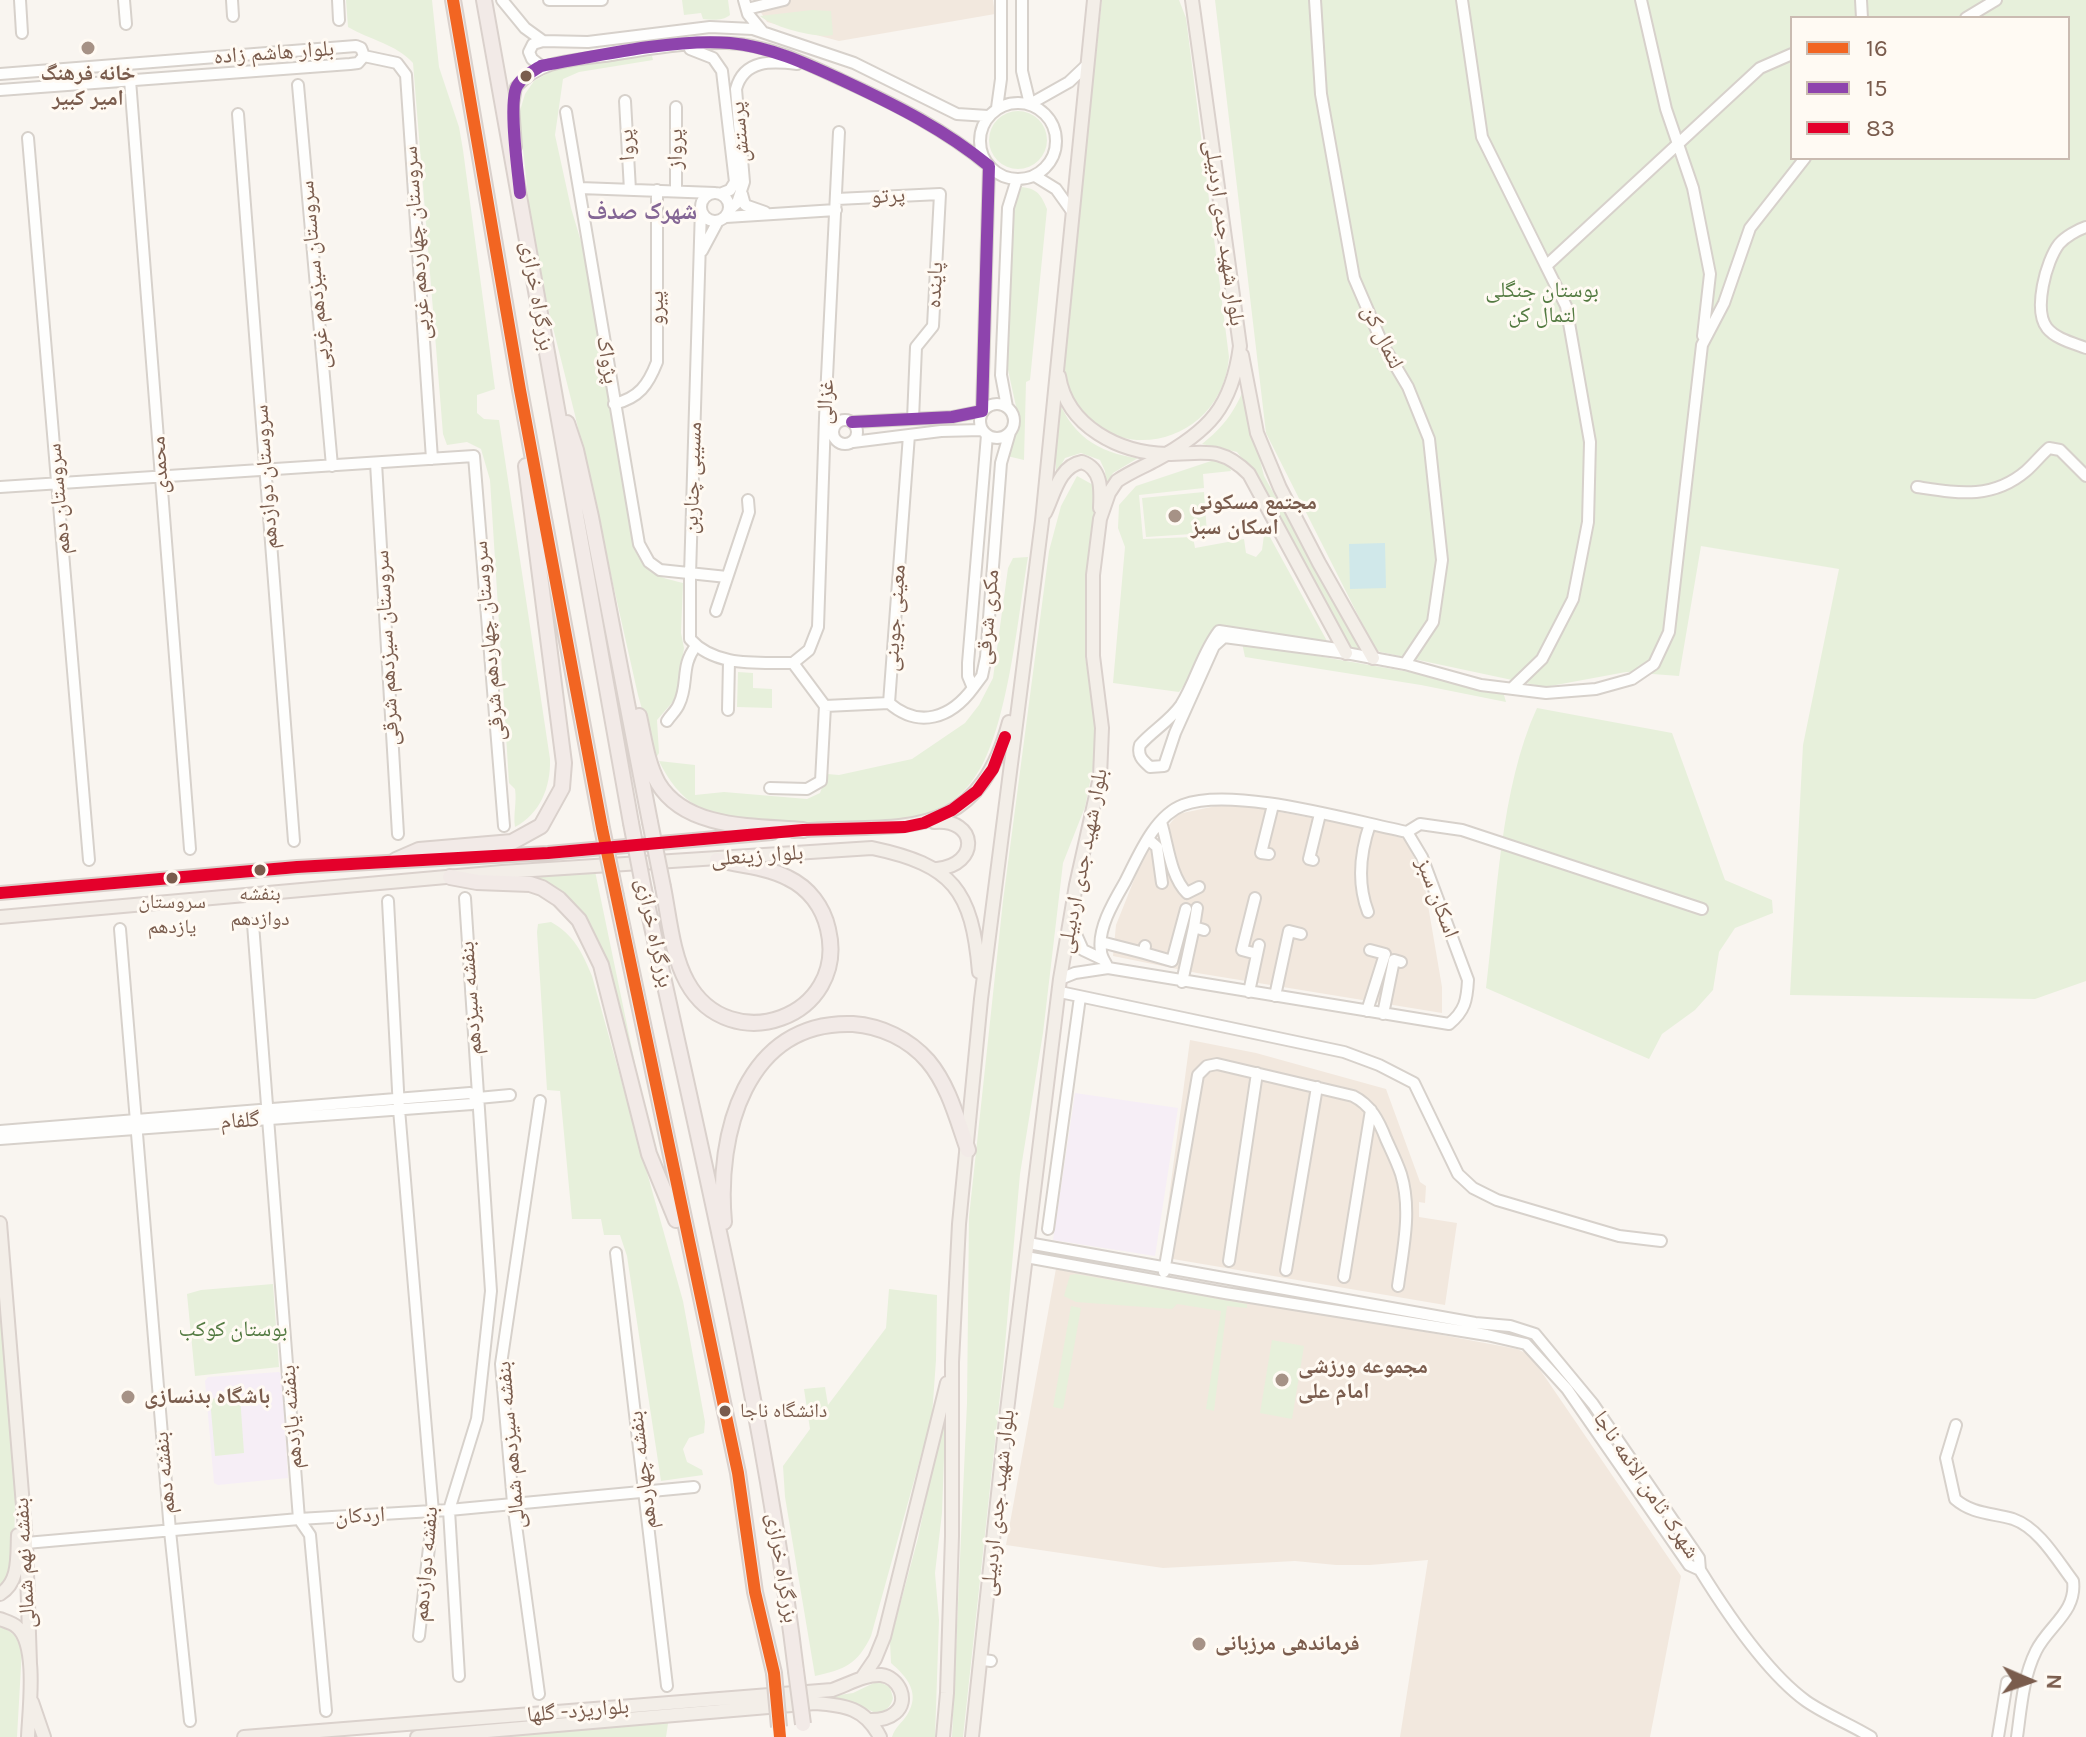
<!DOCTYPE html>
<html>
<head>
<meta charset="utf-8">
<style>
	body { margin:0 }
	#map { position:relative; width:2086px; height:1737px; overflow:hidden; background:#f9f5f0; font-family:Karla,sans-serif }
	canvas { display:block }
	.legend { position:absolute; left:1790px; top:16px; width:280px; height:144px; box-sizing:border-box; background:#fffaf3; border:2px solid #cabbb1; margin:0; padding:10px 14px; list-style:none; font-size:24px; color:#7a5c4d }
	.legend li { display:flex; align-items:center; gap:16px; height:40px }
	.legend b { width:40px; border:2px solid #cabbb1 }
	.north { position:absolute; left:1990px; top:1641px; width:80px; height:80px; -webkit-text-stroke:6px #fffaf3; paint-order:stroke; rotate:92deg; font-size:22px; font-weight:700; line-height:32px; text-align:center; color:#7a5c4d }
	.north::after { content:''; display:block; margin:auto; width:28px; height:36px; background:#7a5c4d; clip-path:polygon(50% 0,100% 100%,50% 72%,0 100%) }
</style>
</head>
<body>
<div id="map">
<canvas width="2086" height="1737"></canvas>
<ul class="legend">
<li><b style="height:10px;background:#f26522"></b>16</li>
<li><b style="height:10px;background:#8e44ad"></b>15</li>
<li><b style="height:10px;background:#e4002b"></b>83</li>
</ul>
<div class="north">N</div>
</div>
<script>
const context = document.querySelector('canvas').getContext('2d');
context.lineJoin = 'round';
function fill(path, color) { context.fillStyle = color; context.fill(path, 'evenodd'); }
function trace(path, color, width, dash) { context.strokeStyle = color; context.lineWidth = width; context.lineCap = dash ? 'butt' : 'round'; context.setLineDash(dash || []); context.stroke(path); }
function label(font, color, halo, rows, align = 'center') {
  context.font = font + ' Karla,"Noto Naskh Arabic",sans-serif'; context.lineWidth = 6; context.setLineDash([]); context.textBaseline = 'middle'; context.strokeStyle = halo; context.fillStyle = color; for (const [text, x, y, turn = 0] of rows) {
    context.save(); context.translate(x, y); context.rotate((+turn || 0) * Math.PI / 180); context.textAlign = isNaN(turn) ? turn : align; if (halo) context.strokeText(text, 0, 0); context.fillText(text, 0, 0); context.restore();
  }
}
fill(new Path2D(`
	M753,0H993L995,14L839,41L767,22Z
	M1230,803L1362,827L1405,839L1423,876L1442,987V1013L1197,973L1113,956L1116,925L1144,855L1178,814Z
	M1190,1040L1256,1053L1386,1089L1420,1182L1426,1186L1425,1203L1419,1202V1217L1457,1223L1445,1305L1161,1257Z
	M1057,1263L1517,1349L1530,1355L1681,1576L1650,1737H1400L1428,1560L1370,1565H1336L1295,1561L1163,1568L1006,1545Z`), '#f2e8de');
fill(new Path2D(`
	M1075,1093L1178,1108L1155,1256L1053,1240Z
	M279,1372L282,1375L288,1478L218,1485L214,1483L205,1381L208,1377Z`), '#f6eef6');
fill(new Path2D(`
	M346,0H432L439,67L459,127L463,150L495,389L477,395V413L484,419L499,420L550,759C551,787 540,814 515,827C513,814 517,803 515,789L509,783L490,480L481,449L467,442L447,445L443,434L413,63C396,44 370,40 348,27Z
	M682,0H728L730,15C723,21 712,20 703,19L701,13L684,15Z
	M1102,0H1179L1186,18L1229,357C1221,451 1098,472 1068,385C1064,372 1064,360 1064,347Z
	M1215,0H2086V981L2035,999L1790,995L1803,745L1839,569L1701,546L1679,676L1626,672L1545,687L1376,651L1266,433ZM1792,18H2068V158H1792Z
	M812,10L831,11L833,35C817,39 773,27 760,16Z
	M652,56L653,60L579,72L563,79L555,135L571,208L582,245L634,549C648,575 655,576 683,583L681,633L684,648L677,697L657,720L659,753L656,758L638,695L575,415L546,300L530,213L519,114L525,94L534,81L550,72L575,65Z
	M989 140a29 29 0 1 1 58 0a29 29 0 1 1-58 0Z
	M1022,187C1038,189 1041,195 1047,209L1030,380L1026,382L1024,460L1007,456L1019,420L1006,361L1012,206Z
	M1243,391L1264,476L1361,650L1351,649L1258,480L1237,452L1202,444C1222,428 1233,414 1243,391Z
	M1056,394C1070,434 1097,453 1138,458L1113,473L1106,484L1105,471L1100,460L1081,453L1065,458L1056,475Z
	M1214,460L1230,467L1231,471L1203,474L1204,488L1139,495L1143,539L1193,537L1195,548L1244,539L1246,553L1256,557L1262,550L1265,528L1327,641L1218,626C1200,645 1196,672 1179,692L1113,683L1125,547L1118,528L1119,505L1136,486Z
	M1077,476L1097,487L1086,592L1085,656L1095,719L1094,762L1085,807L1063,863L1043,1033L1020,1174L1003,1368L963,1737H952L967,1403L969,1217L1003,901L1049,551L1061,506Z
	M1204,492L1207,533L1146,537L1142,498Z
	M1028,557C1018,615 1007,738 972,781C962,795 944,808 928,814C890,828 733,827 698,807C681,797 668,780 659,761L695,765V795L724,792L807,799L820,793L827,774L839,775L912,759L965,723L979,705L993,678L1008,568L1013,558Z
	M1242,643L1502,688L1506,702L1421,685L1245,657Z
	M738,672L753,673V688L772,689V708L737,707Z
	M1537,708L1672,733L1725,880L1772,900L1773,913L1735,928L1719,952L1713,990L1695,1010L1662,1034L1649,1059L1486,988C1497,900 1500,788 1537,708Z
	M595,871L654,1155L608,973L573,906L499,877Z
	M551,922C574,935 582,952 592,976L683,1301L705,1422L704,1433L689,1438L683,1449L687,1462L702,1470L703,1475L661,1481L627,1256L620,1235H604L601,1219H572L560,1091L547,1090L537,932L538,924Z
	M1076,1274L1247,1304V1308L1227,1306L1214,1411L1206,1409L1221,1311L1177,1304L1172,1309L1076,1302L1064,1296L1070,1275Z
	M273,1284L279,1367L195,1376L187,1294L201,1290Z
	M889,1289L937,1295L936,1360L932,1416L871,1636C857,1665 845,1669 815,1676L785,1497L783,1466L810,1429L804,1389L825,1387L828,1405L886,1328Z
	M0,1291L13,1448L15,1500L14,1553L9,1576L0,1585Z
	M1071,1306L1081,1308L1063,1409L1053,1407Z
	M1272,1340L1304,1346L1292,1419L1260,1413Z
	M240,1396L244,1453L215,1456L210,1399Z
	M946,1402L942,1513L935,1573L939,1620L935,1737H892C895,1727 902,1723 907,1715C921,1693 907,1677 891,1663L890,1642L918,1538Z
	M0,1624L14,1635L22,1649L17,1737H0Z
	M878,1681L890,1687L893,1698C891,1707 885,1712 876,1713L843,1699L819,1698L853,1693Z
	M669,1717L666,1737H445Z`), '#e7f0db');
fill(new Path2D(`
	M1385,543L1386,588L1350,589L1349,544Z`), '#d0e8ea');
const minor = new Path2D(`
	M20,0L22,33
	M124,0L126,24
	M232,0L233,16
	M338,0L339,20
	M502,0L525,28L543,41L588,42L710,27L753,29L854,63L957,114L988,116
	M549,0H602
	M744,0L748,14L762,31
	M1022,0V71L1030,104L1069,82L1088,64
	M1315,0L1321,94L1354,278L1383,345L1408,387L1429,439L1442,560L1433,622L1405,664
	M1462,0L1482,137L1546,266L1760,68L1792,54
	M1641,0L1666,109L1693,188L1710,274L1703,336
	M1861,0L1862,18
	M747,9L784,0
	M1966,18L1996,0
	M690,49L713,58L722,71L735,182L730,190L720,194
	M364,56L397,63L406,75L432,459
	M541,66L532,59L529,52L533,44L543,41
	M0,74L356,46L361,48L364,56L358,63L350,64L0,90
	M130,80L190,849
	M298,85L332,466
	M625,101L630,190
	M980 141a38 38 0 1 1 76 0a38 38 0 1 1-76 0Z
	M997,108L1001,79V0
	M566,112L639,544L649,562L660,570L727,577
	M238,114L294,841
	M28,138L89,860
	M516,147L513,105L516,87C544,58 573,61 611,55C649,49 688,42 727,43C767,44 806,63 842,80C895,104 944,129 989,166L982,411L952,417L852,422
	M1035,176L1056,189L1071,210
	M580,188L715,193
	M676,191V107
	M701 207a14 14 0 1 1 28 0a14 14 0 1 1-28 0Z
	M742,194L745,205L765,212
	M837,199L940,194L933,326L916,347L913,419
	M701,208L690,575V639C716,668 759,662 793,663
	M729,210L737,203L744,182L736,89C744,59 772,61 797,64
	M726,217L836,210
	M2086,227C2077,230 2065,237 2059,244C2046,261 2033,310 2047,328C2056,339 2073,343 2086,348
	M702,251L718,221
	M980 421a17 17 0 1 1 34 0a17 17 0 1 1-34 0Z
	M614,404C639,398 648,385 657,362V190
	M1007,407L1001,375L1008,208L1017,179
	M833 432a12 12 0 1 1 24 0a12 12 0 1 1-24 0Z
	M909,435L889,703C919,729 951,718 973,688
	M987,435L968,663V676L973,688L982,676L986,657L1001,463L1010,432
	M853,442L941,431L982,430
	M376,463L398,834
	M0,487L474,456L504,826
	M1917,487C1957,493 1992,500 2026,471C2034,464 2041,455 2049,448L2060,450L2086,476
	M716,611L749,512L748,500
	M1344,650L1219,631C1202,653 1196,681 1181,705C1170,721 1152,731 1140,745C1137,755 1142,760 1150,767L1164,766L1175,733L1214,646L1224,637L1346,653L1405,664L1481,685L1546,693L1596,689L1632,679L1654,664L1669,632L1702,345L1724,303L1750,228L1805,158
	M793,663L809,650L818,627L825,418L839,132
	M1513,687L1542,659L1573,599L1588,522L1590,442L1566,306L1546,266
	M825,706L889,703
	M728,710L729,661
	M667,721C670,716 677,710 679,704C689,684 680,666 696,646
	M770,788L807,789L821,781L825,706L793,663
	M1161,822C1168,844 1170,876 1187,893L1199,887
	M1407,832L1420,824L1462,830L1702,909
	M1149,840L1157,847L1162,883
	M1269,854L1261,853L1273,805
	M1313,860L1309,859L1320,814
	M1255,898L1242,950L1257,954
	M388,901L399,1109L433,1512L419,1636
	M1368,912C1357,883 1360,853 1370,824
	M1071,923L1083,950L1104,960
	M253,924L299,1519L310,1535L326,1711
	M1194,927L1197,908
	M120,929L170,1531L190,1721
	M1101,942L1144,953L1145,946
	M1144,953L1172,961L1186,909
	M1060,979L1075,973L1108,968L1449,1024C1465,1011 1467,1000 1468,980L1422,857L1407,832C1352,821 1233,786 1183,805C1154,816 1138,857 1125,882C1114,901 1097,929 1101,951C1101,957 1106,963 1108,968
	M1182,982L1194,927L1204,930
	M1060,992L1344,1052L1379,1065L1414,1083L1458,1174L1473,1188L1497,1200L1619,1236L1661,1241
	M1249,992L1259,945
	M1275,996L1289,931L1301,934
	M1367,1011L1385,954L1370,950
	M1383,1014L1394,960L1401,962
	M0,1131L470,1093L478,1098L510,1095
	M0,1139L472,1104L478,1098
	M1048,1229L1080,997
	M616,1253L667,1686
	M1026,1257L1225,1293L1487,1335L1526,1344L1567,1389L1689,1565L1700,1570L1699,1558L1593,1404L1535,1334L1510,1326L1475,1323L1028,1243
	M1229,1261L1257,1073
	M1286,1270L1317,1087
	M1164,1272L1198,1075L1207,1066L1217,1064L1353,1096C1371,1105 1379,1121 1386,1139C1391,1150 1397,1162 1401,1174C1412,1210 1403,1249 1398,1286
	M1344,1277L1371,1110
	M1956,1425L1946,1458L1955,1499C1972,1514 1992,1513 2013,1519C2039,1528 2057,1560 2073,1581C2077,1612 2048,1626 2036,1651C2023,1677 2021,1708 2017,1737
	M26,1543L299,1519L449,1510L694,1487
	M1700,1570C1726,1612 1766,1672 1806,1701C1826,1715 1850,1724 1871,1737
	M983,1660L991,1661
	M459,1676L449,1510L477,1419L491,1291L465,898
	M539,1694L513,1503L501,1364L540,1101
	M1998,1737L2007,1682`);
const major = new Path2D(`
	M1242,355L1257,433L1280,488L1319,563L1373,658
	M1059,376C1067,427 1120,453 1167,454C1204,454 1220,445 1249,474L1346,653
	M1045,513C1054,495 1059,466 1082,462C1102,469 1101,489 1100,508
	M934,822C978,818 980,865 937,869
	M794,831C896,822 975,849 1009,722
	M0,893L297,867L548,853L772,833
	M0,917L502,872L872,848C953,865 972,890 979,972
	M0,1223L26,1543L30,1664
	M0,1594C20,1582 17,1556 18,1535
	M0,1619C5,1621 13,1623 17,1627C38,1645 29,1711 28,1737
	M862,1678L875,1659L884,1637L947,1383
	M32,1702L44,1737
	M244,1737L832,1690C847,1685 865,1674 881,1675C899,1677 910,1701 895,1713C888,1719 879,1720 871,1720
	M417,1737L815,1703C845,1705 865,1708 880,1737
	M943,1737L947,1693L952,1536V1362L959,1224L981,999L1042,521L1094,0
	M972,1737L1006,1419L1060,979L1076,885L1100,777L1102,728L1093,656V575L1100,519L1109,493L1117,481C1130,472 1143,467 1156,460C1209,431 1232,407 1240,346L1192,0`);
const highway = new Path2D(`
	M453,0L520,390L602,828
	M484,0L631,823
	M567,423L576,450L591,517L650,822
	M639,716C644,738 647,763 658,783C686,830 756,826 803,830
	M396,860L419,850L512,842L541,826L562,788L564,763L526,466
	M450,877L477,882L530,884L542,888L559,899L579,920L601,965L649,1154L676,1220
	M663,887C669,917 672,955 687,982C730,1060 849,1017 828,929C823,907 809,888 788,878C767,867 740,865 717,860
	M644,890C700,1149 764,1407 796,1671
	M616,896L738,1473L755,1592L774,1673
	M724,1222C716,1135 745,1020 853,1024C881,1026 909,1039 928,1061C949,1086 957,1119 968,1150`);
trace(minor, '#d7d1cb', 14);
trace(major, '#dad1cc', 16);
trace(highway, '#dad1cc', 18);
trace(minor, '#fefefd', 10);
trace(major, '#f3eee8', 12);
trace(highway, '#f2eae7', 14);
const highwayBridge = new Path2D(`
	M650,822L663,887
	M631,823L644,890
	M602,828L616,896
	M796,1671L803,1724
	M774,1673L779,1727`);
trace(highwayBridge, '#dad1cc', 18, []);
trace(highwayBridge, '#f2eae7', 14);
trace(new Path2D(`
	M453,0L520,390L602,828L738,1473L755,1592L774,1673L780,1737`), '#f26522', 12);
trace(new Path2D(`
	M520,193C518,172 508,102 517,86C522,77 533,71 541,66C595,56 677,38 730,43C772,47 809,65 846,82C897,106 945,130 989,166L982,411L952,417L852,422`), '#8e44ad', 12);
trace(new Path2D(`
	M0,893L297,867L548,853L803,830L905,827L924,823L952,810L977,791L993,769L1005,737`), '#e4002b', 12);
for (const [x, y, r, color] of [
	[88,48,8,"#a69286"],
	[526,76,7,"#7a5c4d"],
	[1175,516,8,"#a69286"],
	[260,870,7,"#7a5c4d"],
	[172,878,7,"#7a5c4d"],
	[1282,1380,8,"#a69286"],
	[128,1397,8,"#a69286"],
	[725,1411,7,"#7a5c4d"],
	[1199,1644,8,"#a69286"]
]) { const dot = new Path2D(); dot.arc(x, y, r, 0, 2 * Math.PI); context.fillStyle = color; context.fill(dot); trace(dot, '#fffaf3', 3); }
label('20px', '#7a5c4d', '#fffaf3', [
	["بنفشه",260,894],
	["دوازدهم",260,919],
	["سروستان",172,902],
	["یازدهم",172,927],
	["دانشگاه ناجا",740,1411,"left"]
]);
label('22px', '#7a5c4d', '#fffaf3', [
	["بلوار هاشم زاده",274,53,-4],
	["پرستش",740,132,-95],
	["پروا",627,145,-94],
	["پرواز",676,149,-90],
	["پرتو",888,196,-3],
	["بلوار شهید جدی اردبیلی",1224,233,82],
	["سروستان چهاردهم غربی",417,243,-94],
	["سروستان سیزدهم غربی",315,275,-95],
	["پاینده",935,285,-87],
	["بزرگراه خرازی",537,296,80],
	["پیرو",657,308,-90],
	["لتمال کن",1382,337,64],
	["پژواک",607,360,81],
	["غزالی",826,402,-87],
	["محمدی",160,465,-94],
	["سروستان دوازدهم",266,477,-94],
	["مسیبی چناربن",693,478,-88],
	["سروستان دهم",59,499,-95],
	["مکری شرقی",988,617,-85],
	["معینی جوینی",895,618,-86],
	["سروستان چهاردهم شرقی",489,641,-95],
	["سروستان سیزدهم شرقی",387,648,-93],
	["بلوار زینعلی",757,856,-4],
	["بلوار شهید جدی اردبیلی",1083,861,-79],
	["اسکان سبز",1437,898,69],
	["بزرگراه خرازی",654,933,78],
	["بنفشه سیزدهم",471,998,-94],
	["گلفام",240,1121,-4],
	["بنفشه یازدهم",292,1417,-94],
	["بنفشه سیزدهم شمالی",511,1445,-95],
	["بنفشه چهاردهم",643,1470,-97],
	["بنفشه دهم",165,1473,-95],
	["شهرک ثامن الائمه ناجا",1646,1485,56],
	["بلوار شهید جدی اردبیلی",998,1503,-84],
	["اردکان",360,1516,-3],
	["بنفشه نهم شمالی",25,1563,-93],
	["بنفشه دوازدهم",426,1564,-85],
	["بزرگراه خرازی",782,1568,81],
	["بلواریزد- گلها",578,1711,-5]
]);
label('bold 22px', '#7a5c4d', '#fffaf3', [
	["خانه فرهنگ",88,74,"center"],
	["امیر کبیر",88,99,"center"],
	["مجتمع مسکونی",1191,503],
	["اسکان سبز",1191,528],
	["مجموعه ورزشی",1298,1367],
	["امام علی",1298,1392],
	["باشگاه بدنسازی",144,1397],
	["فرماندهی مرزبانی",1215,1644]
], 'left');
label('22px', '#537a41', '#fffaf3', [
	["بوستان جنگلی",1542,291],
	["لتمال کن",1542,316],
	["بوستان کوکب",233,1330]
]);
label('bold 24px', '#846695', '#fffaf3', [
	["شهرک صدف",642,212]
]);
</script>
</body>
</html>
